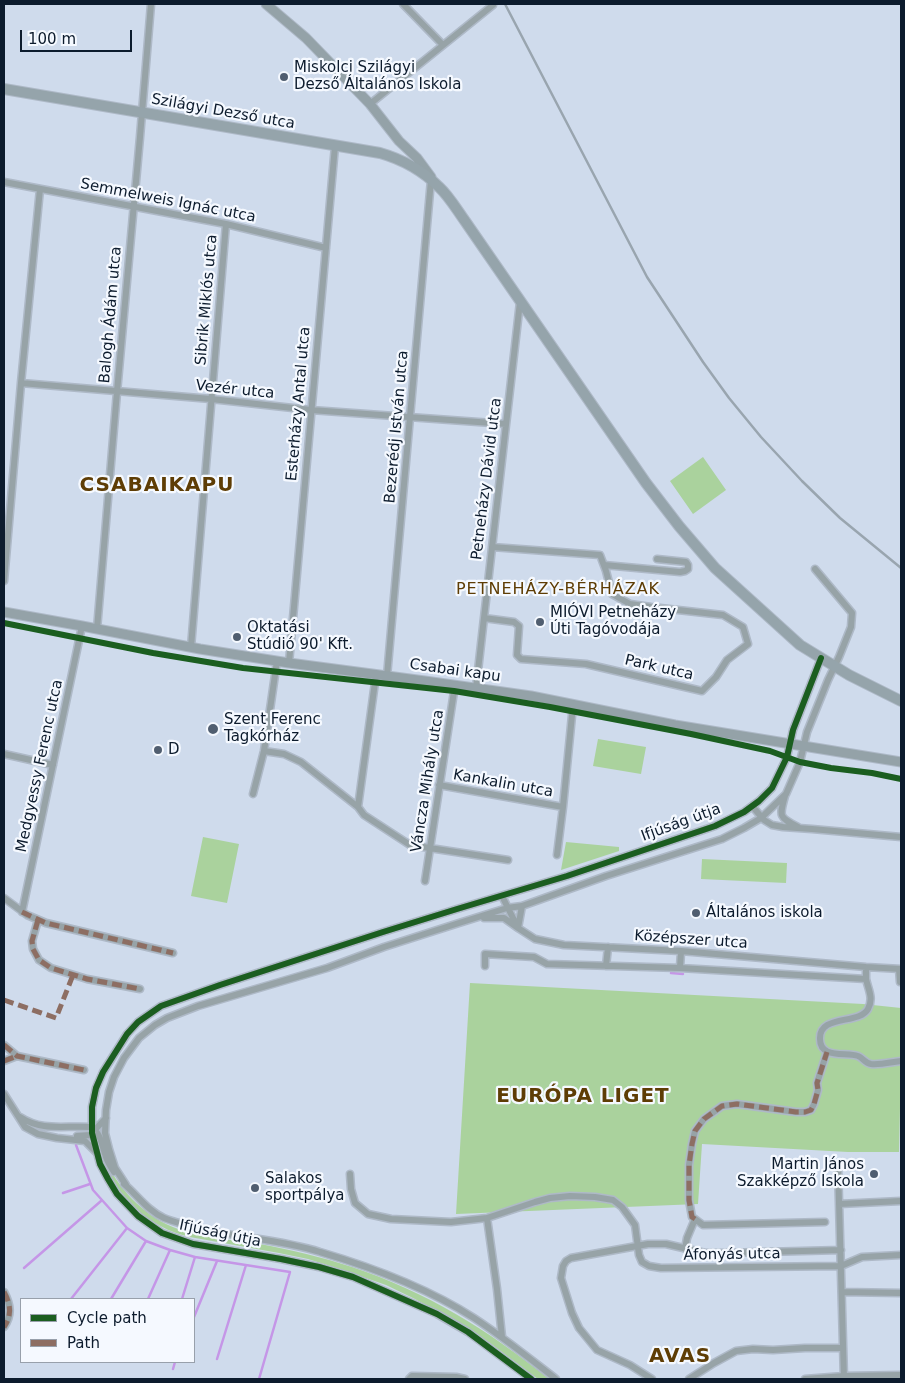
<!DOCTYPE html>
<html>
<head>
<meta charset="utf-8">
<style>
	body { margin:0 }
	#map { position:relative; width:905px; height:1383px; overflow:hidden; background:#cfdbec; font-family:"DejaVu Sans",sans-serif }
	canvas { display:block }
	.frame { position:absolute; inset:0; border:5px solid #0c1b2d; pointer-events:none }
	.legend { position:absolute; left:20px; top:1298px; width:175px; height:65px; box-sizing:border-box; background:#f5f9ff; border:1px solid #98a0ab; margin:0; padding:6px 9px; list-style:none; font-size:15px; color:#0c1b2d }
	.legend li { display:flex; align-items:center; gap:10px; height:25px }
	.legend b { width:25px; border:1px solid #98a0ab }
	.scale { position:absolute; left:20px; top:30px; width:112px; height:22px; box-sizing:border-box; border:2px solid #0c1b2d; border-top:0; padding-left:6px; font-size:15px; line-height:18px; white-space:nowrap; color:#0c1b2d; -webkit-text-stroke:4px #f5f9ff; paint-order:stroke }
</style>
</head>
<body>
<div id="map">
<canvas width="905" height="1383"></canvas>
<div class="frame"></div>
<ul class="legend">
<li><b style="height:6px;background:#1b5e20"></b>Cycle path</li>
<li><b style="height:6px;background:#8d6e63"></b>Path</li>
</ul>
<div class="scale">100 m</div>
</div>
<script>
const context = document.querySelector('canvas').getContext('2d');
context.lineJoin = 'round';
function fill(path, color) { context.fillStyle = color; context.fill(path, 'evenodd'); }
function trace(path, color, width, dash) { context.strokeStyle = color; context.lineWidth = width; context.lineCap = dash ? 'butt' : 'round'; context.setLineDash(dash || []); context.stroke(path); }
function label(font, color, halo, rows, align = 'center') {
  context.font = font + ' "DejaVu Sans",sans-serif'; context.lineWidth = 4.5; context.setLineDash([]); context.textBaseline = 'middle'; context.strokeStyle = halo; context.fillStyle = color; for (const [text, x, y, turn = 0] of rows) {
    context.save(); context.translate(x, y); context.rotate((+turn || 0) * Math.PI / 180); context.textAlign = isNaN(turn) ? turn : align; if (halo) context.strokeText(text, 0, 0); context.fillText(text, 0, 0); context.restore();
  }
}
fill(new Path2D(`
	M703,457L726,490L693,514L670,481Z
	M598,739L646,747L641,774L593,766Z
	M203,837L239,844L227,903L191,896Z
	M566,842L619,847V851L561,870Z
	M702,859L787,863L786,883L701,879Z
	M470,983L863,1004L901,1008V1100L900,1108L899,1152H848L702,1144L698,1204L456,1214Z
	M96,1136C100,1145 102,1155 107,1164C122,1193 147,1218 178,1229C204,1239 233,1239 260,1244C291,1250 322,1257 352,1267C425,1291 490,1331 549,1379H538L490,1343L464,1326L415,1299L386,1285L340,1269L308,1259L279,1253L190,1237C149,1228 117,1197 102,1158C100,1151 96,1143 96,1136Z`), '#aad29d');
trace(new Path2D(`
	M671,973L683,974
	M76,1145L93,1190L127,1228L146,1241L170,1250L195,1257L290,1272L259,1379
	M63,1193L90,1184
	M24,1268L101,1201
	M71,1299L127,1228
	M111,1299L146,1241
	M148,1299L170,1250
	M182,1299L195,1257
	M194,1317L217,1261
	M217,1359L246,1265
	M173,1369L175,1362`), '#c596e7', 2.5);
const street = new Path2D(`
	M403,4L443,45
	M370,104L493,5L492,4
	M4,182L226,224L326,248
	M21,383L211,399L311,410L506,424
	M604,565L680,572L685,571L688,569V565L686,562L657,559
	M4,581L21,383L40,189
	M484,618L514,622L519,626L517,655L521,659L586,664L702,691L716,677L727,660L748,644L743,627L723,615L651,607L630,604L612,594L606,571L600,555L492,547
	M97,629L117,392L140,137L151,4
	M191,647L226,224
	M289,663L335,146
	M387,676L431,180
	M476,688L520,302
	M264,751L284,754L301,762L358,807L364,815L410,845L508,860
	M4,754L53,765
	M439,785L563,807
	M253,794L264,751L277,661
	M785,796C779,817 779,817 798,827
	M752,806L764,820L772,825L783,827L812,829L901,837
	M358,807L376,675
	M557,855L563,807L573,705
	M425,881L455,685
	M4,898L27,915L46,923L173,953
	M503,898L518,928L535,939L564,945L681,951L866,967L901,969
	M22,912L82,626
	M484,918H504L518,928L522,906
	M38,920L32,941L33,949L39,960L51,968L87,979L140,989
	M485,966V954L534,957L547,964L680,968L866,979
	M606,966L608,947
	M866,967C866,971 866,975 866,979C868,989 874,998 868,1009C859,1025 819,1014 820,1039C820,1059 845,1052 858,1056C863,1058 865,1063 871,1064C880,1065 892,1062 901,1061
	M680,968L681,951
	M899,969L900,982H901
	M4,1045L17,1056L84,1070
	M4,1061L17,1056
	M4,1094L25,1127L38,1134L57,1138L85,1141L97,1153
	M20,1117C43,1132 65,1125 91,1127C101,1133 102,1146 106,1157C108,1163 111,1167 114,1172
	M77,1136L90,1135L106,1118
	M838,1167L844,1379
	M350,1174L351,1189L355,1203L368,1214L391,1219L451,1222L487,1218L535,1202L550,1198L570,1196L595,1197L613,1200L622,1207L635,1225L639,1255L642,1262L649,1266L661,1268L841,1266L862,1257L901,1255
	M124,1184C137,1195 148,1211 164,1218C171,1221 179,1223 186,1225C230,1238 277,1238 320,1252C371,1267 429,1289 474,1318C503,1337 529,1358 556,1379
	M126,1185L115,1168L109,1149L105,1133L106,1110L109,1092L114,1077L124,1058L139,1038L155,1025L167,1018L198,1006L327,968L384,947L459,923L507,908L522,906L606,876L722,839L744,828L761,818L786,794L800,762L807,732L828,680L839,657L851,627L852,613L815,569
	M839,1204L901,1201
	M487,1218L497,1289L502,1337
	M695,1219L692,1217L689,1200V1165L692,1144L695,1131L704,1119L722,1106L737,1104L796,1112H805L811,1110L814,1104L818,1090L817,1083L827,1052
	M685,1249L687,1238L695,1219L703,1225L825,1222
	M4,1292C11,1305 12,1315 4,1327
	M842,1292L901,1293
	M409,1379L412,1376L456,1377L465,1379
	M531,1379L468,1332L437,1314L353,1277L319,1267L281,1259L193,1244L162,1233L138,1216L117,1194L108,1179L100,1164L92,1133V1107L96,1088L103,1072L127,1034L138,1022L161,1006L220,985L383,932L457,909L567,876L715,826L744,812L759,801L772,788L787,757L793,730L821,658
	M652,1379L630,1365L597,1350L579,1328L572,1313L561,1278L563,1266L566,1261L571,1258L648,1244H666L705,1253H725L841,1250
	M689,1379L714,1363L736,1351L753,1349L773,1350L805,1348H843
	M805,1379L844,1376L901,1375`);
const secondary = new Path2D(`
	M266,4L306,38L370,104L399,141L417,158L431,177
	M4,612L82,626L200,649L289,663L425,681L531,696L675,725L901,762`);
const primary = new Path2D(`
	M4,89L380,153C401,159 423,171 439,187C449,196 457,210 465,221L646,483L679,526L715,568L800,645L849,675L901,701`);
trace(street, '#aeb9c7', 9);
trace(secondary, '#aeb9c7', 11);
trace(primary, '#aeb9c7', 12);
trace(street, '#97a3a7', 6);
trace(secondary, '#94a2a8', 9);
trace(primary, '#95a4ab', 10);
trace(new Path2D(`
	M505,4L647,277L703,362L729,398L761,437L802,481L840,518L901,568`), '#99a5af', 2.5);
trace(new Path2D(`
	M22,912L46,923L173,953
	M38,920L32,941L33,949L39,960L51,968L87,979L140,989
	M4,1000L56,1018L73,975
	M4,1045L17,1056L84,1070
	M4,1061L17,1056
	M695,1219L692,1217L689,1200V1165L692,1144L695,1131L704,1119L722,1106L737,1104L796,1112H805L811,1110L814,1104L818,1090L817,1083L827,1052
	M4,1292C11,1305 12,1315 4,1327`), '#8d6e63', 5, [10, 5]);
trace(new Path2D(`
	M4,623L153,653L243,668L454,691L550,707L691,734L770,751L800,762L831,768L872,773L901,779
	M531,1379L468,1332L437,1314L353,1277L319,1267L281,1259L193,1244L162,1233L138,1216L117,1194L108,1179L100,1164L92,1133V1107L96,1088L103,1072L127,1034L138,1022L161,1006L220,985L383,932L457,909L567,876L715,826L744,812L759,801L772,788L787,757L793,730L821,658`), '#1b5e20', 6);
for (const [x, y, r, color] of [
	[284,77,5,"#505e70"],
	[540,622,5,"#505e70"],
	[237,637,5,"#505e70"],
	[213,729,6,"#505e70"],
	[158,750,5,"#505e70"],
	[696,913,5,"#505e70"],
	[874,1174,5,"#505e70"],
	[255,1188,5,"#505e70"]
]) { const dot = new Path2D(); dot.arc(x, y, r, 0, 2 * Math.PI); context.fillStyle = color; context.fill(dot); trace(dot, '#f5f9ff', 2); }
label('15px', '#0c1b2d', '#f5f9ff', [
	["Miskolci Szilágyi",294,68],
	["Dezső Általános Iskola",294,85],
	["MIÓVI Petneházy",550,613],
	["Úti Tagóvodája",550,630],
	["Oktatási",247,628],
	["Stúdió 90' Kft.",247,645],
	["Szent Ferenc",224,720],
	["Tagkórház",224,737],
	["D",168,750],
	["Általános iskola",706,913],
	["Martin János",864,1165,"right"],
	["Szakképző Iskola",864,1182,"right"],
	["Salakos",265,1179],
	["sportpálya",265,1196]
], 'left');
label('15px', '#0c1b2d', '#f5f9ff', [
	["Szilágyi Dezső utca",223,112,10],
	["Semmelweis Ignác utca",168,201,11],
	["Sibrik Miklós utca",207,300,-85],
	["Balogh Ádám utca",111,315,-85],
	["Vezér utca",235,390,6],
	["Esterházy Antal utca",299,404,-85],
	["Bezerédj István utca",397,427,-85],
	["Petneházy Dávid utca",487,479,-83],
	["Park utca",659,668,13],
	["Csabai kapu",455,671,8],
	["Medgyessy Ferenc utca",40,766,-78],
	["Váncza Mihály utca",428,781,-81],
	["Kankalin utca",503,784,10],
	["Ifjúság útja",681,823,-20],
	["Középszer utca",691,940,4],
	["Ifjúság útja",220,1234,12],
	["Áfonyás utca",732,1255,-1]
]);
context.letterSpacing = '1px';
label('16px', '#5e3d05', '#f5f9ff', [
	["PETNEHÁZY-BÉRHÁZAK",558,590]
]);
context.letterSpacing = '0px';
context.letterSpacing = '1px';
label('bold 20px', '#5e3d05', '#f5f9ff', [
	["CSABAIKAPU",157,486],
	["EURÓPA LIGET",583,1097],
	["AVAS",680,1357]
]);
context.letterSpacing = '0px';
</script>
</body>
</html>
